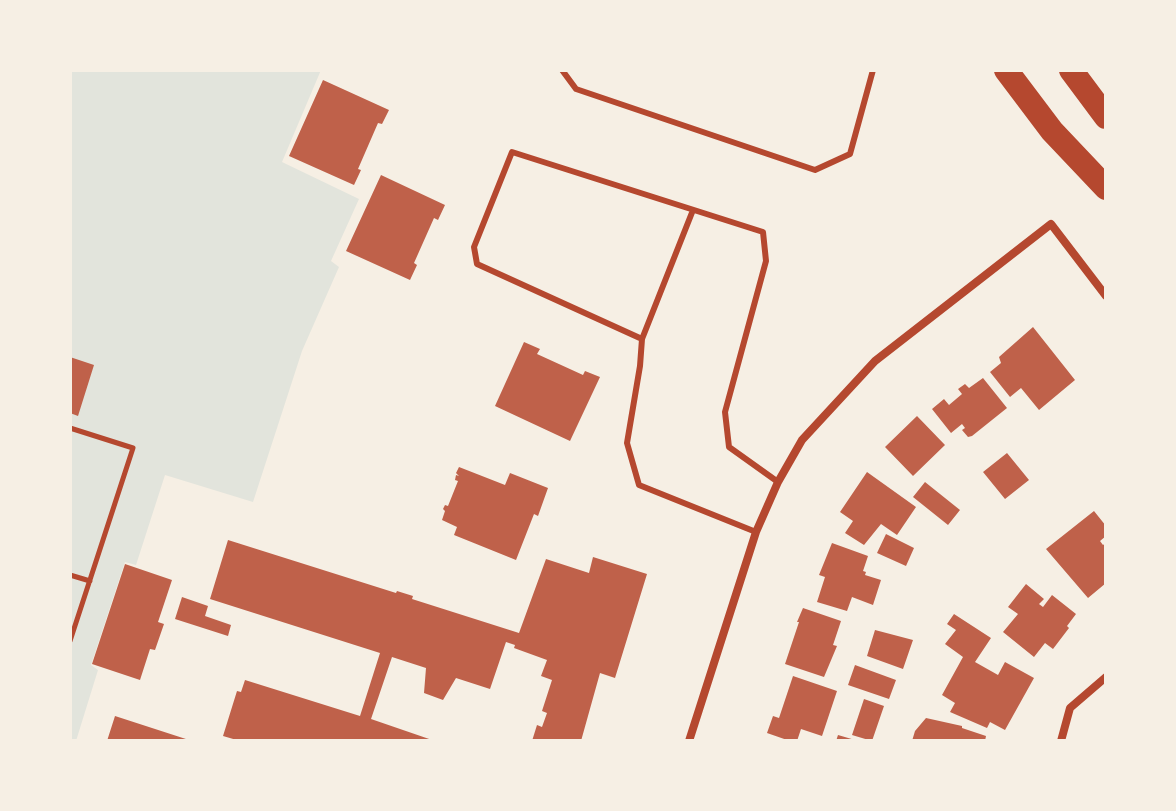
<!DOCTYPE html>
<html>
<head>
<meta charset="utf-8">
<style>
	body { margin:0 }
	#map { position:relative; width:1176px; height:811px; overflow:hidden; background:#f6efe4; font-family:"Noto Serif",serif }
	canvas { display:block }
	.frame { position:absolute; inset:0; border:72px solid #f6efe4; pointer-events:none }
</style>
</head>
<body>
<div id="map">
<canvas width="1176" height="811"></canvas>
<div class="frame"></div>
</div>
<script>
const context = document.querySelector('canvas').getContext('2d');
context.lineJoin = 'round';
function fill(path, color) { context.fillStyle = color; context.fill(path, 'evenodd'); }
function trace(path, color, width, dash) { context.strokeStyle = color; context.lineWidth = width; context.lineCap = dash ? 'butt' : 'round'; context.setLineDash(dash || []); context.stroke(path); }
fill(new Path2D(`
	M70,70H321L282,162L359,199L331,261L339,267L302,351L253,502L165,475L136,565L125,562L91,665L98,670L76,741H70Z`), '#e2e4dc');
fill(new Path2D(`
	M323,80L389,110L382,124L378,123L358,169L361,170L354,185L289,156Z
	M381,175L445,205L438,220L434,218L414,263L417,265L410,280L346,251Z
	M1033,327L1075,380L1039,410L1021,388L1010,397L990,372L1001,363L999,357Z
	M524,342L540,349L537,354L583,375L585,371L600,377L570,441L495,406Z
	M70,357L94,365L78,416L70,413Z
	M983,378L1007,408L972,436L968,437L962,430L965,428L962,424L951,433L932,409L944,399L949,405L962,394L958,389L965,384L969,388Z
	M917,416L945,445L913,476L885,447Z
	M1007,453L1029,480L1005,499L983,472Z
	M459,467L505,485L510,473L548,488L538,516L534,514L516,560L454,535L457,527L442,520L445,511L443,509L445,505L448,506L458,481L455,480L456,475L459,476L456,473Z
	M867,472L916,507L897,535L881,524L864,545L845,533L853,521L840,512Z
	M925,482L960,510L948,525L913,497Z
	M1094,511L1106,526V536L1100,541L1103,545L1106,543V583L1088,598L1046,549Z
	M886,534L914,548L906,566L877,553Z
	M228,540L396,593L397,591L413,596L412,599L519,633L546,559L589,573L593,557L647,574L615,678L600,673L581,741H532L537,725L542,727L547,713L542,711L552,680L541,676L547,660L514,648L515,645L506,642L490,689L456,678L443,700L424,693L426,668L392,657L371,719L435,741H240L223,736L237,691L241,692L245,680L360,716L380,653L210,599Z
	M832,543L868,556L863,571L866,572L865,575L881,580L873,605L852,597L847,611L817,602L825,577L819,575Z
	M125,564L172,580L158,622L164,624L155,650L150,649L140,680L92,664Z
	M1026,584L1044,599L1039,604L1043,607L1052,595L1076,614L1067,626L1069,628L1053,649L1045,643L1034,657L1003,632L1018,614L1008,607Z
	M182,597L208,606L205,616L231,625L228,636L175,619Z
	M803,608L841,621L833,645L837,646L824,677L785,664L799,622H797Z
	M954,614L991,638L975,662L998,675L1005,662L1034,678L1005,730L990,722L987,728L950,712L955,703L942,695L963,657L945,644L956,630L947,624Z
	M875,630L913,640L903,669L867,656Z
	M855,665L896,680L889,699L848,685Z
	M793,676L837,691L822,736L801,729L797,741H790L767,733L773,716L779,718Z
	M864,699L884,706L872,741L852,735Z
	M115,716L189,740V741H107Z
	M926,718L962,726V728L986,736L985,741H912L915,731Z
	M838,735L855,740V741H836Z`), '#bf614a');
trace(new Path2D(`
	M70,428L133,448L70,641
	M70,575L90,581`), '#b5482f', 5);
trace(new Path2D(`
	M562,70L576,89L815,170L850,154L873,70
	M693,210L642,339L640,366L627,443L639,485L756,532
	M642,339L477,264L474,247L512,152L763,232L766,261L725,412L729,447L778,482`), '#b5482f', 6);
trace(new Path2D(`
	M689,741L756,532L778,482L802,440L875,361L1051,224L1106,296
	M1061,741L1070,708L1106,677`), '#b5482f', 8);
trace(new Path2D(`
	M1006,70L1052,131L1106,188
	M1071,70L1106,117`), '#b5482f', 24);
</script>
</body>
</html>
